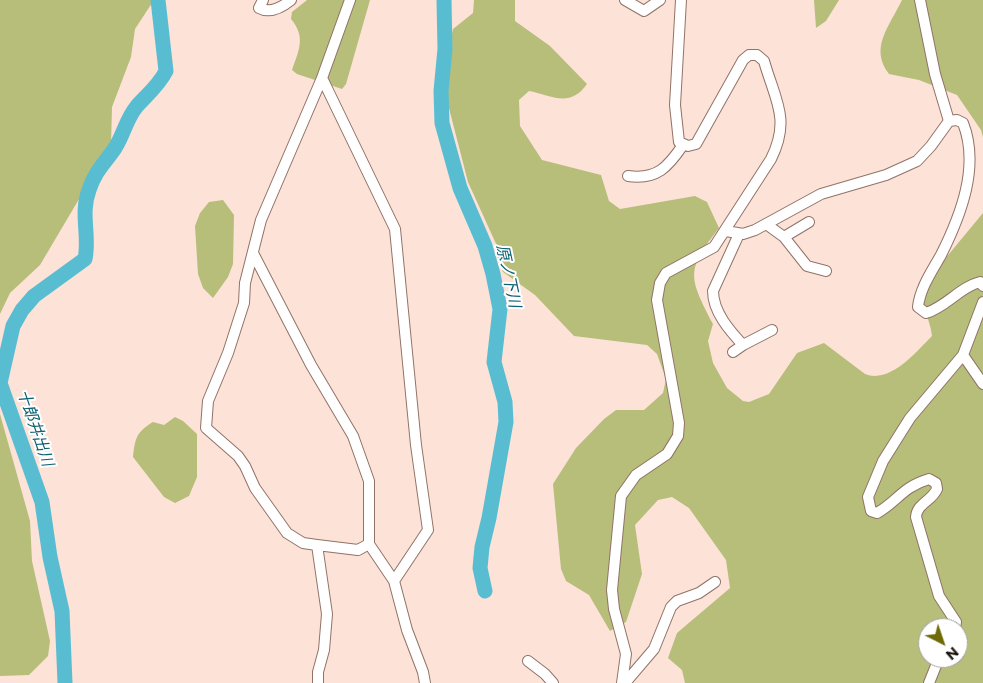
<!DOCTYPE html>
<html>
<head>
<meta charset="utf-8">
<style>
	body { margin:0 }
	#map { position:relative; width:983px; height:683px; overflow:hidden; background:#fde2d8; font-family:Montserrat,sans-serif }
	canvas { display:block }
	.north { position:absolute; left:918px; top:618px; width:50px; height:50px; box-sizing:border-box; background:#fff; border:1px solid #a29e9c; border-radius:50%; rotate:139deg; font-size:14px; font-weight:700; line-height:20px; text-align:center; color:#160c08 }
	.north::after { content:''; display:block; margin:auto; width:18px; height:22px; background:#6e6a06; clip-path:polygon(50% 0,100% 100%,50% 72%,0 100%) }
</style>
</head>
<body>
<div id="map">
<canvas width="983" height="683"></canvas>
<div class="north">N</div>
</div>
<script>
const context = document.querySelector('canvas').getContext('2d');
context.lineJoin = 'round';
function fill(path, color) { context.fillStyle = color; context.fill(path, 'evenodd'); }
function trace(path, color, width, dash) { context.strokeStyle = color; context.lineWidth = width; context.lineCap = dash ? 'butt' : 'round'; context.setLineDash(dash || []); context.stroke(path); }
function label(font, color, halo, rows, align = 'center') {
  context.font = font + ' Montserrat,"Noto Sans JP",sans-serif'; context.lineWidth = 4; context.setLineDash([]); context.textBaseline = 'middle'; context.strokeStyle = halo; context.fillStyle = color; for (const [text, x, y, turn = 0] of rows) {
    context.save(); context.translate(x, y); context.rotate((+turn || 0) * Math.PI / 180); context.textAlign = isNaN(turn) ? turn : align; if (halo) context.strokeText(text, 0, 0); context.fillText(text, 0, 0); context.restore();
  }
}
fill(new Path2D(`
	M0,0H154L135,29L131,57L112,107L111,145L40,265L10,293L0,314Z
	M307,0H370L346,84L342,89L297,74L292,70C299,50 306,37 291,19L292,12Z
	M474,0H515V21L550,46L587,84C570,108 553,96 529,91L519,100L520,126L542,160L601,175L609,201L620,209L695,196L707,202L719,228C685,271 689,277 713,324L708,341L713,363L727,388L743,401L749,402L769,394L797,353L824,343L865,374C890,384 916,352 932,336C930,317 919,303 918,284L949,254L983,213V683H685L682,670L668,658L677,633L730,588L726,560L689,508L672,497L658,500L635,525L642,574L626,622L610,631L589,595L566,581L561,569L553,484L576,448L604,419L616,410H644L663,393L666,379L657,354L647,345L574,336L535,295L503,272L498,260L497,246L468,182L442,81L453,29L473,13ZM928,628H958V658H928Z
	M814,0H839L826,21L816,28Z
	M902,0H983V137L981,130L957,95L919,80L889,74C869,48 889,27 902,0Z
	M223,200L234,215L233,264L228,277L213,298L203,288L198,274L195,226L200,213L209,202Z
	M0,414L30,521L32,561L50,641L48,656L29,675L0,676Z
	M175,417L183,421L197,434V477L189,496L175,503L164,497L133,457C135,439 136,432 153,422L164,425Z`), '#b6be7a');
trace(new Path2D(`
	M444,0L445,49L441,91L442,123L460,188L485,246L493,274L500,309L494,362L505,402L506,422L489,518L482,547L480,568L485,591
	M65,683L62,611L50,557L42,502L0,383L13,326L22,310L34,296L85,259C90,236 80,214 89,190C95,171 105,163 115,148C124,134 126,119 137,106C147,95 159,85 166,71L158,0`), '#59bdd2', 15);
const street = new Path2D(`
	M263,0L259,8C270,14 281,8 291,0
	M350,0L322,78L261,220L245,283L244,303L228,353L208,401L206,428L238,456L245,466L255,488L287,533L303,543L317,545L358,550L369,544
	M625,0L644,11L660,0
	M322,78L395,229L416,445L428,530L394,581
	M949,121L957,120L963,123C980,166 961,215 941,255C932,271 920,288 918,307L926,313C946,307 960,287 980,282L983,286
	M628,176C657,180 668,167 683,145
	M766,224L784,237L807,266L826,271
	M726,231L743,234L755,230L821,194L886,175L917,161L931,146L949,121L935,74L920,0
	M739,234L713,291C713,312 730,331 743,345L772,330
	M784,237L809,222
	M253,253L311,365L353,436L369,481V544L394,581L407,630L423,672L425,683
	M733,352L743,345
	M963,355L983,384
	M317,545L327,614L324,650L318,672V683
	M955,628L956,622L939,596L916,517C917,503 932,501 937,489L936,483L929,479C902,487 897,502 877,513L871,511L868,497L883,461L910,418L963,355L983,302
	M528,661L545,674L553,683
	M622,683L626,654L614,609L612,590L621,496L636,475L667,454L678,436L679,423L657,300L660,283L666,273L714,247L771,159C791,119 775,100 764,61L757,55H749L743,60L696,144L688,146L679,142L675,105L681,0
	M625,683L654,649L671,607L677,601L699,593L715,582
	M929,683L939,658`);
trace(street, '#907367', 12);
trace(street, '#fff', 10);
label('italic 16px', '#0e6271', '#fff', [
	["原ノ下川",508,276,78],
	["十郎井出川",35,428,71]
]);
</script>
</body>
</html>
